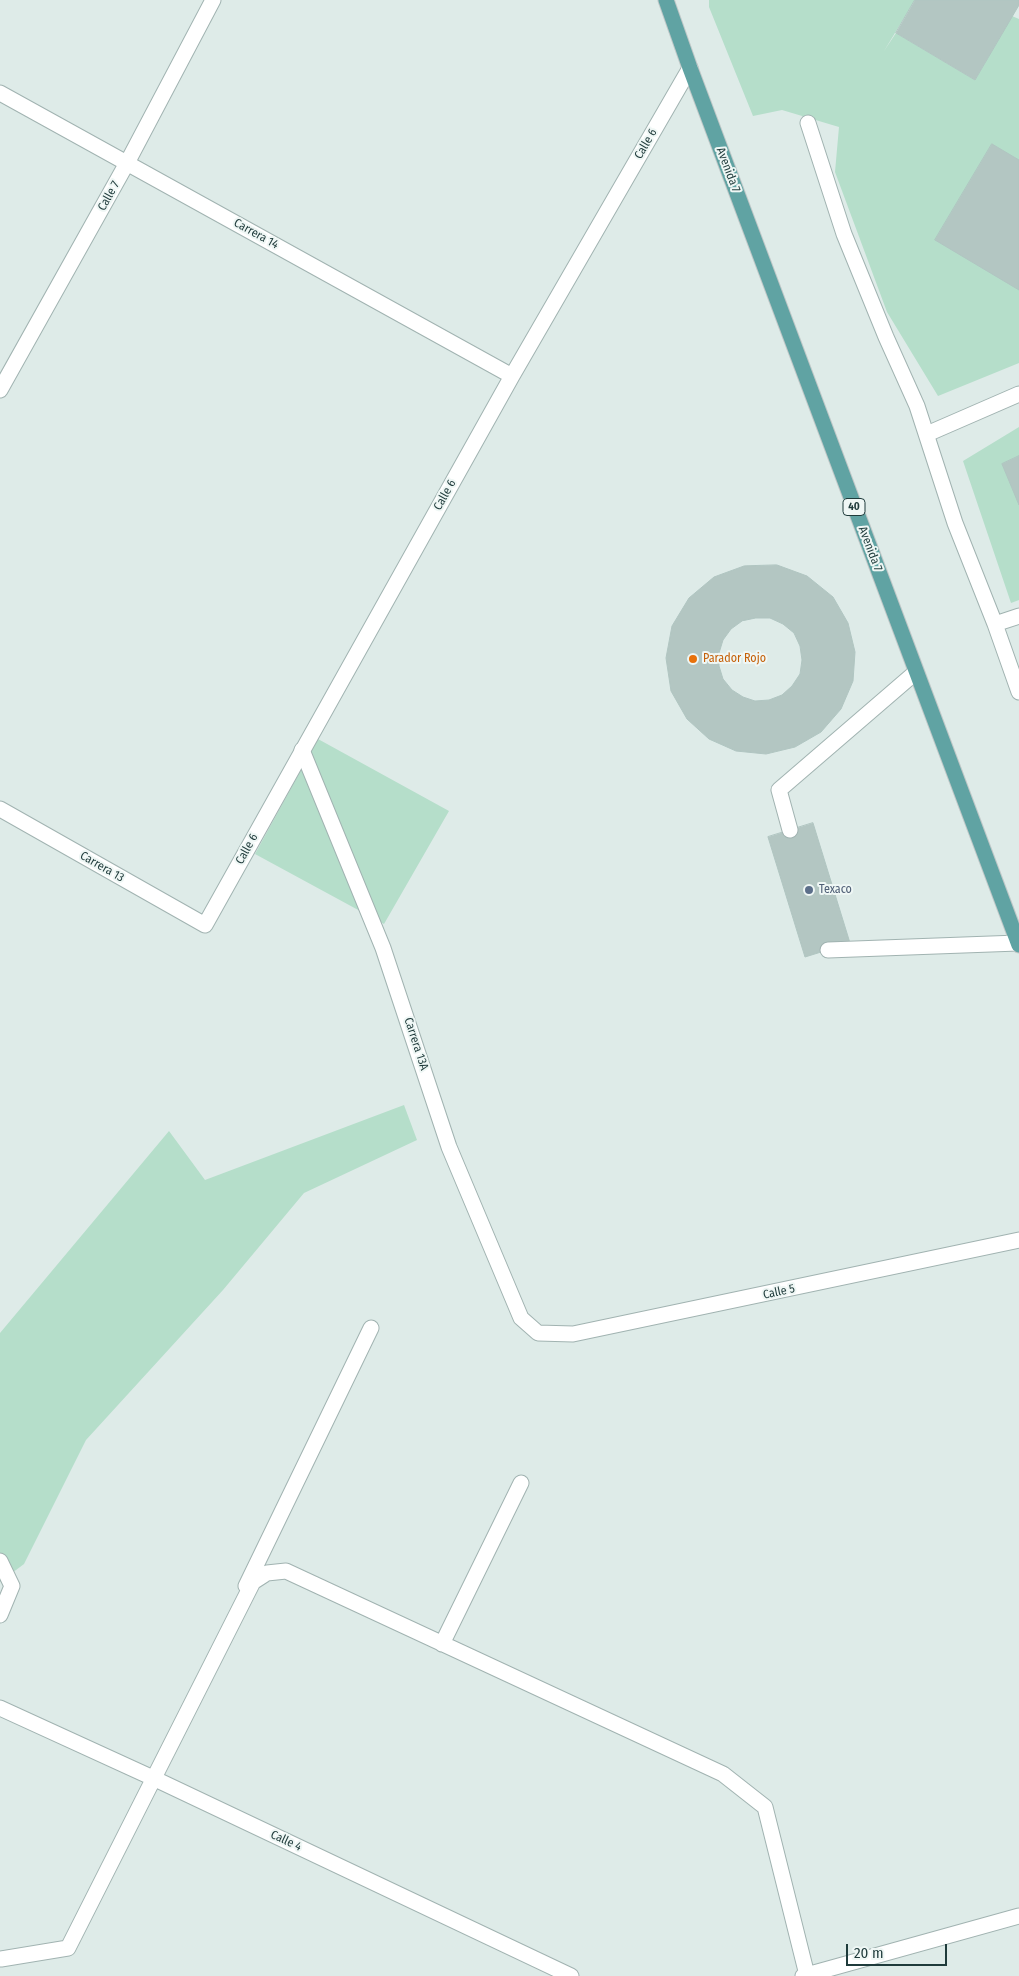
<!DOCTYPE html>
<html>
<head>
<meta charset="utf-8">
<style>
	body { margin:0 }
	#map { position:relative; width:1019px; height:1976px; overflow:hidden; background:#deebe8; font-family:"Fira Sans Condensed",sans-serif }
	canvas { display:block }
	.scale { position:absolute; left:846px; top:1944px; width:101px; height:22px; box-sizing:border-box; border:2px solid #1f3b3b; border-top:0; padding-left:6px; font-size:15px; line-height:18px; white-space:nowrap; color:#1f3b3b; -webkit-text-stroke:4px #eff7f5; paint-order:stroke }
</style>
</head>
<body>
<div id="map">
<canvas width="1019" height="1976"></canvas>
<div class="scale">20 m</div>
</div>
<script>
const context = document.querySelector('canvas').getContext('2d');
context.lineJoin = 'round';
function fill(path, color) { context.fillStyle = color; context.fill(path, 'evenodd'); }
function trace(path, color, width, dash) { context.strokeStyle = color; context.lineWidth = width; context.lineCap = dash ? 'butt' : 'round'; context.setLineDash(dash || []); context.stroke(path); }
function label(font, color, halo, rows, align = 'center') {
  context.font = font + ' "Fira Sans Condensed",sans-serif'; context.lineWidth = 4; context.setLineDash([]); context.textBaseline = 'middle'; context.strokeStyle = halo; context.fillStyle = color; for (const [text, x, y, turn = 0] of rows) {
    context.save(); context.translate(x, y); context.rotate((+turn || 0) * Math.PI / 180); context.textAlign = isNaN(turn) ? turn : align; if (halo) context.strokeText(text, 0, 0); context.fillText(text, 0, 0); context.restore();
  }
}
fill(new Path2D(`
	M709,0H915L884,51L896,33L975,80L1012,16L1019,19V363L938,396L887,312L835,172L839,127L782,110L753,116L709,7Z
	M1019,427V600L1011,603L963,461Z
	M318,739L449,811L384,924L255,854Z
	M404,1105L417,1140L304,1193L223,1290L86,1440L24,1564L0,1582V1333L169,1131L205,1180Z`), '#b5deca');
const building = new Path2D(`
	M915,0H1019V5L975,80L896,33Z
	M992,144L1019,160V290L935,240Z
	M1019,456V505L1002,464Z
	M777,565L807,576L833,597L848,623L855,652L853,681L841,709L821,732L795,747L766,754L736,751L709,739L687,719L671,691L666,658L672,626L689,598L714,577L744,566ZM756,618H770L783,624L794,633L800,646L802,660L800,674L792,686L782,695L769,700L755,701L743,697L732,690L723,679L719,666V653L723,640L731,629L742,621Z
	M813,823L850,943L805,957L768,837Z`);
fill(building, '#b3c6c2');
trace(building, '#b0c5c1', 1);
const lane = new Path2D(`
	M927,434L1019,394
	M302,750L383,948L449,1147L521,1318L538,1333L573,1334L1019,1240
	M790,830L779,790L916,672
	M828,950L1018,943`);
const street = new Path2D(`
	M0,93L512,376
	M808,123L844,234L886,337L917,406L955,523L995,624L1019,692
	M0,390L127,163L213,0
	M995,624L1019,616
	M0,809L205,925L512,376L690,68
	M0,1561L12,1586L0,1615
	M246,1586L371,1328
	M442,1644L521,1483
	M0,1708L153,1778L571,1976
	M1,1959L68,1948L253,1582L267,1573L286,1571L723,1774L765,1807L807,1975
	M803,1976L1019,1916`);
const primary = new Path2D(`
	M666,0L690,68L1019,945`);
trace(lane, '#a1b3b1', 17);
trace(street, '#a1b3b1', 17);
trace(primary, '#c0c8c8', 17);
trace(lane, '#fff', 15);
trace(street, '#fff', 15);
trace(primary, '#60a3a3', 15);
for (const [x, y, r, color] of [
	[693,659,5,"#e8710a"],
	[809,890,5,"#5c6f8a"]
]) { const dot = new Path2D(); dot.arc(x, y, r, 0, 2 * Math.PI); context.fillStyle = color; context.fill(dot); trace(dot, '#eff7f5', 2); }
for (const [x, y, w] of [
	[854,507,22]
]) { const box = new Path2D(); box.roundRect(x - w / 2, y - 8.5, w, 17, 4); context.fillStyle = '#eff7f5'; context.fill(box); trace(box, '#1f3b3b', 1); }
label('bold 11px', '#1f3b3b', null, [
	["40",854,507]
]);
label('12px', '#1f3b3b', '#eff7f5', [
	["Calle 6",646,144,-60],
	["Avenida 7",728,170,69],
	["Calle 7",109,196,-61],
	["Carrera 14",256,234,29],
	["Calle 6",445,495,-61],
	["Avenida 7",870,549,69],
	["Calle 6",247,849,-61],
	["Carrera 13",102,867,30],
	["Carrera 13A",416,1044,72],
	["Calle 5",779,1292,-12],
	["Calle 4",286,1841,25]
]);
label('12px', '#c56008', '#eff7f5', [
	["Parador Rojo",703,659]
], 'left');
label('12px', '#4e5e75', '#eff7f5', [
	["Texaco",819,890]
], 'left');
</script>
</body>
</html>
